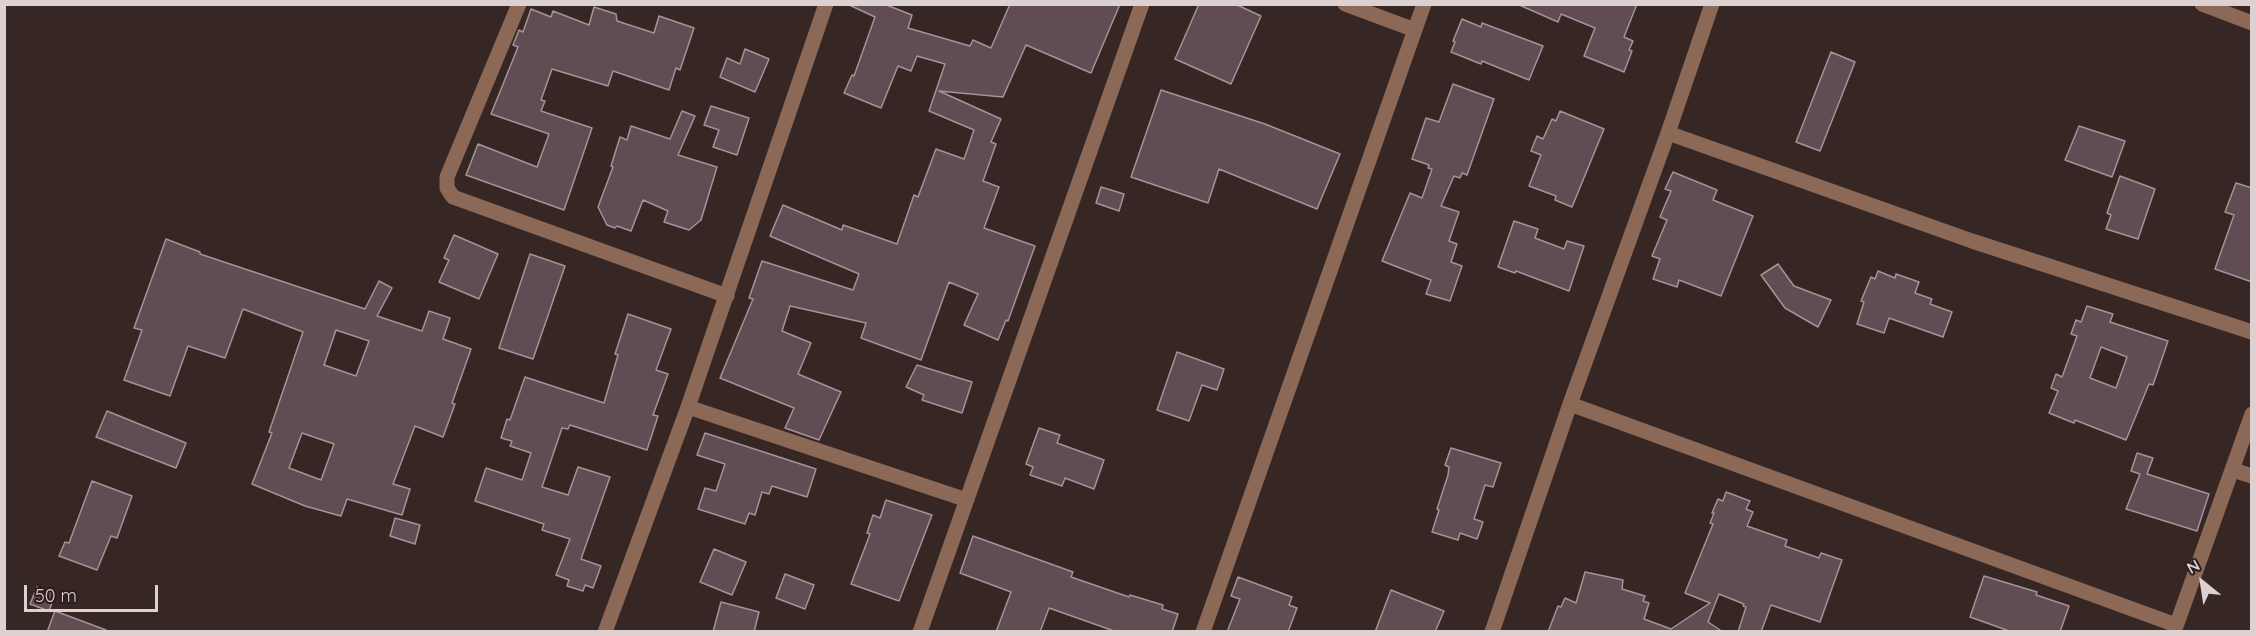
<!DOCTYPE html>
<html>
<head>
<meta charset="utf-8">
<style>
	body { margin:0 }
	#map { position:relative; width:2256px; height:636px; overflow:hidden; background:#362624; font-family:Quicksand,sans-serif }
	canvas { display:block }
	.frame { position:absolute; inset:0; border:6px solid #dcd1d0; pointer-events:none }
	.north { position:absolute; left:2172px; top:552px; width:60px; height:60px; -webkit-text-stroke:4px #2c1c1b; paint-order:stroke; rotate:330deg; font-size:16px; font-weight:700; line-height:24px; text-align:center; color:#dcd1d0 }
	.north::after { content:''; display:block; margin:auto; width:21px; height:27px; background:#dcd1d0; clip-path:polygon(50% 0,100% 100%,50% 72%,0 100%) }
	.scale { position:absolute; left:24px; top:585px; width:134px; height:27px; box-sizing:border-box; border:3px solid #dcd1d0; border-top:0; padding-left:8px; font-size:18px; line-height:21px; white-space:nowrap; color:#dcd1d0; -webkit-text-stroke:4px #2c1c1b; paint-order:stroke }
</style>
</head>
<body>
<div id="map">
<canvas width="2256" height="636"></canvas>
<div class="frame"></div>
<div class="north">N</div>
<div class="scale">50 m</div>
</div>
<script>
const context = document.querySelector('canvas').getContext('2d');
context.lineJoin = 'round';
function fill(path, color) { context.fillStyle = color; context.fill(path, 'evenodd'); }
function trace(path, color, width, dash) { context.strokeStyle = color; context.lineWidth = width; context.lineCap = dash ? 'butt' : 'round'; context.setLineDash(dash || []); context.stroke(path); }
const building = new Path2D(`
	M847,4H884L912,15L908,28L970,46L973,40L991,48L1010,4H1120L1091,73L1026,45L1003,97L939,91L1001,119L991,142L996,144L983,181L999,187L984,228L1035,246L1008,321L1006,320L998,340L964,325L978,294L949,282L921,360L861,338L866,323L790,306L782,331L811,343L798,374L841,392L819,440L785,428L794,408L720,378L753,299L749,298L762,261L853,290L859,274L770,236L783,205L842,230L843,225L897,244L914,195L918,197L936,149L964,159L974,130L929,111L945,64L917,56L911,71L898,66L881,108L844,93L852,75L854,76L875,17Z
	M1199,4H1235L1261,16L1231,84L1175,59Z
	M1517,4H1637L1624,37L1633,41L1629,50L1632,51L1624,72L1584,56L1595,28L1561,14L1558,22Z
	M594,7L616,14L617,21L654,33L659,16L694,28L680,70L676,68L669,90L613,71L608,86L552,69L541,100L545,101L541,111L592,128L564,210L466,175L478,144L537,167L549,134L491,114L518,47L513,45L519,30L523,32L531,9L551,17L553,11L589,25Z
	M1462,19L1481,27L1482,23L1543,46L1529,80L1482,61L1481,64L1451,52L1455,42L1453,41Z
	M745,49L769,59L755,92L720,77L727,58L740,64Z
	M1831,52L1855,62L1820,151L1796,142Z
	M1453,84L1494,99L1467,175L1462,173L1460,178L1454,176L1441,206L1459,212L1449,241L1457,244L1451,262L1462,266L1450,301L1426,294L1431,280L1382,261L1410,193L1422,198L1432,169L1428,168L1429,165L1412,159L1426,118L1439,122Z
	M1161,90L1265,124L1340,154L1317,209L1219,169L1208,203L1131,177Z
	M711,106L749,118L737,155L713,147L719,130L704,125Z
	M682,111L695,116L678,155L717,167L701,220L689,230L664,222L668,211L643,200L631,231L617,226L615,228L607,225L598,207L613,167L611,166L620,137L627,140L631,126L670,139Z
	M1560,111L1604,129L1572,207L1555,200L1556,196L1529,186L1541,155L1531,151L1537,136L1543,139L1552,119L1556,121Z
	M2079,126L2125,141L2112,177L2065,160Z
	M1673,172L1717,190L1713,200L1753,216L1721,296L1679,280L1677,287L1653,279L1660,259L1652,256L1667,220L1660,217L1671,191L1665,189Z
	M2120,176L2155,189L2138,239L2106,229L2111,215L2107,213Z
	M2236,183L2252,188V282L2215,269L2234,215L2225,212Z
	M1101,187L1124,194L1119,211L1096,203Z
	M1514,221L1538,229L1535,238L1564,249L1567,241L1584,246L1569,291L1516,271L1515,273L1498,267Z
	M454,235L498,254L479,299L439,282L449,260L444,258Z
	M166,239L200,252V254L365,309L379,281L392,288L377,316L422,331L429,311L450,318L443,339L471,349L452,403L455,404L443,437L415,426L393,484L410,489L402,515L347,499L341,516L305,506L252,484L272,433L269,432L303,332L243,309L225,358L188,346L170,396L124,380L142,330L134,328ZM336,330L369,341L356,376L324,365ZM302,433L334,444L321,480L289,468Z
	M530,254L565,266L533,359L499,348Z
	M1778,264L1794,286L1831,300L1818,327L1785,308L1761,275Z
	M1878,271L1895,278L1896,274L1919,282L1915,293L1932,299L1930,304L1952,312L1943,337L1889,318L1884,333L1857,324L1864,302L1861,301L1871,277L1875,279Z
	M2087,306L2113,314L2110,322L2168,341L2153,385L2149,384L2126,440L2075,420L2074,423L2049,413L2058,391L2051,388L2056,374L2062,377L2077,336L2071,334L2076,320L2081,322ZM2101,347L2127,357L2116,388L2090,378Z
	M628,314L671,329L656,370L668,374L653,415L658,416L647,450L570,425L568,429L562,428L542,487L568,495L578,467L610,477L581,559L601,566L593,588L585,585L583,591L567,586L569,580L556,575L570,539L542,530L544,524L475,501L486,468L522,480L531,453L510,446L512,441L501,438L507,419L510,420L525,377L604,403L618,355L615,354Z
	M1177,352L1224,369L1217,390L1202,385L1189,421L1157,410Z
	M917,365L972,382L962,413L922,400L924,395L906,387Z
	M107,411L186,443L176,468L96,437Z
	M1039,428L1060,435L1057,443L1104,460L1094,489L1065,478L1062,486L1030,475L1033,467L1026,464Z
	M705,433L816,469L807,497L772,486L769,494L762,492L755,515L749,513L745,524L698,509L705,488L716,491L725,464L697,455Z
	M1451,448L1501,463L1493,487L1485,485L1474,519L1483,522L1477,539L1460,533L1458,540L1432,532L1439,510L1437,509L1448,475L1449,467L1445,465Z
	M2137,453L2153,458L2147,474L2209,494L2197,531L2126,509L2140,474L2131,471Z
	M92,481L132,496L117,538L111,536L97,570L59,556L65,542L69,543Z
	M1726,492L1750,501L1746,509L1753,512L1747,526L1787,540L1785,546L1819,558L1821,553L1842,560L1820,622L1771,605L1761,632H1738L1746,607L1743,606L1744,604L1719,594L1708,622L1723,632H1548L1558,606L1561,607L1565,598L1576,603L1585,572L1623,580L1622,589L1645,596L1643,601L1649,603L1644,619L1671,629L1710,603L1685,593L1713,524L1710,523L1714,513H1712L1718,499L1723,501Z
	M886,500L932,515L899,601L851,584L870,534L867,533L873,515L880,518Z
	M395,518L420,525L415,544L390,536Z
	M973,536L1073,572L1071,577L1129,597L1130,595L1163,605L1162,609L1178,614L1172,632H1117L1049,608L1040,632H996L1011,592L960,573Z
	M714,549L746,562L732,595L700,582Z
	M785,574L814,585L805,609L776,598Z
	M1984,576L2037,592L2036,595L2069,606L2060,632H2012L1970,617Z
	M1238,577L1292,597L1289,605L1297,608L1288,632H1227L1240,599L1231,596Z
	M37,587L55,594L49,611L30,604Z
	M1391,590L1444,611L1435,632H1375Z
	M721,602L759,612L754,632H713Z
	M55,611L106,630L105,632H47Z`);
fill(building, '#5f4d53');
trace(building, '#a69298', 1.5);
trace(new Path2D(`
	M519,4L447,177V188L453,197L727,296
	M1345,4L1415,30
	M2202,4L2252,23
	M1668,133L1972,241L2252,332
	M1570,404L2176,625
	M688,407L967,500
	M2233,470L2252,476
	M605,632L688,407L826,4
	M920,632L1142,4
	M1203,632L1424,4
	M1492,632L1570,404L1668,133L1712,4
	M2174,632L2252,414`), '#8c6956', 15);
</script>
</body>
</html>
